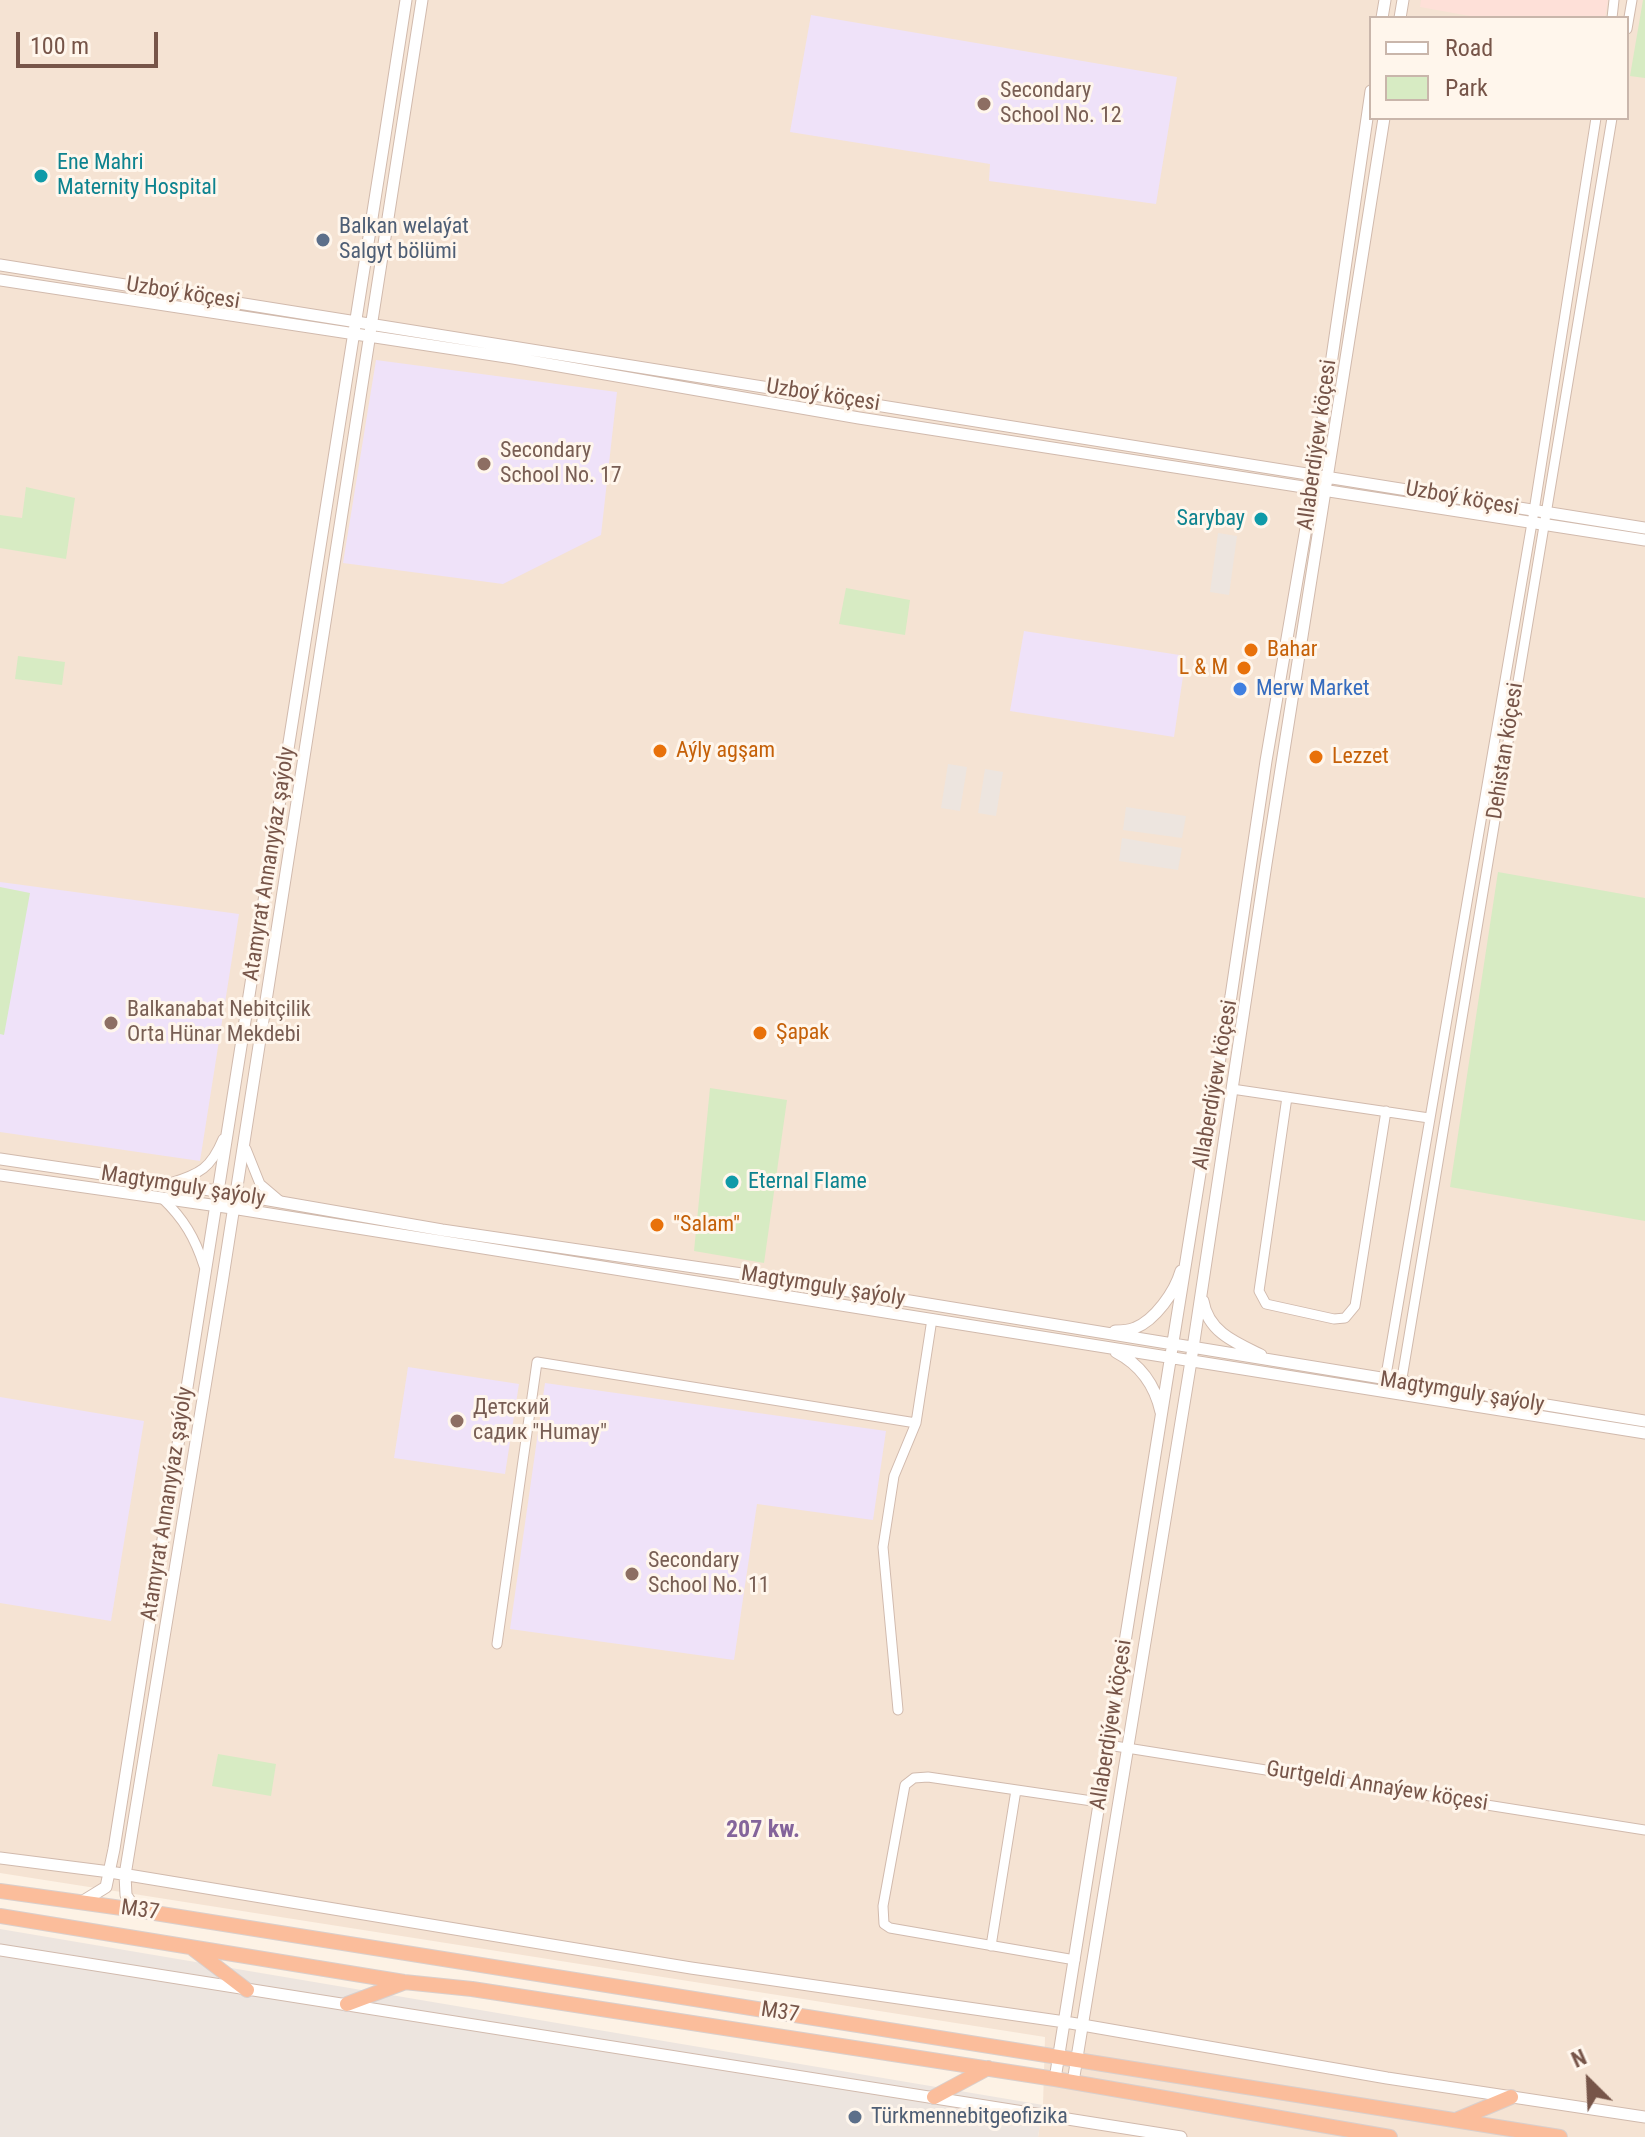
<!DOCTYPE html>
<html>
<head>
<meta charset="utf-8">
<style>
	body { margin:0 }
	#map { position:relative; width:1645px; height:2137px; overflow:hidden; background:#fdf2e5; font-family:"Roboto Condensed",sans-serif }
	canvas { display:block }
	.legend { position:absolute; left:1369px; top:16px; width:260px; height:104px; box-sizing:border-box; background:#fff6ec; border:2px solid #c9b6ab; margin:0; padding:10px 14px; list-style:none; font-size:24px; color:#775549 }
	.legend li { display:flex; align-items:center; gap:16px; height:40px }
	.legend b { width:40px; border:2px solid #c9b6ab }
	.north { position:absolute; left:1549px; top:2041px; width:80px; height:80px; -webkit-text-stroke:6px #fff6ec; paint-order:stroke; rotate:336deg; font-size:22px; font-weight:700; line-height:32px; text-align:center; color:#775549 }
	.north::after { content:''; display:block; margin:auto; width:28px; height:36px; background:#775549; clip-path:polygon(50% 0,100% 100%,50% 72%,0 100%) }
	.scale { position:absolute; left:16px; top:32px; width:142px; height:36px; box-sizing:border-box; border:4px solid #775549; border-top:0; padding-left:10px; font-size:24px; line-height:28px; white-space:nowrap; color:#775549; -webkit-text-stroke:6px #fff6ec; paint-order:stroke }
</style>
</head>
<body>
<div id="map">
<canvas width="1645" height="2137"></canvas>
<ul class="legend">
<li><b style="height:10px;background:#fff"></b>Road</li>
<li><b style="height:22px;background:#d7ebc3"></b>Park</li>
</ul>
<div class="north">N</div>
<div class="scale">100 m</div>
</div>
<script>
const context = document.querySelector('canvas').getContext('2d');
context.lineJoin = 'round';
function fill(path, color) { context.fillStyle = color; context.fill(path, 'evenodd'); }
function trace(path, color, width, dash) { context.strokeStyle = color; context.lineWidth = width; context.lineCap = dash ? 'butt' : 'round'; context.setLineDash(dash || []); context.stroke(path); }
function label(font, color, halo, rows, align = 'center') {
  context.font = font + ' "Roboto Condensed",sans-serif'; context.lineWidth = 6; context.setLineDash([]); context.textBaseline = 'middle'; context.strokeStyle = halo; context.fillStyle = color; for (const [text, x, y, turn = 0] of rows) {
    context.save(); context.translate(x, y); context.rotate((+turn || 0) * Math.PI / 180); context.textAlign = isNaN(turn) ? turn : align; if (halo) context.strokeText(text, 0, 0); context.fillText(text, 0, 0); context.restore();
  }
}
fill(new Path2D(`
	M0,0H1645V2137H1038L1043,2105L1045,2037L0,1873ZM1371,18H1627V118H1371Z`), '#f5e3d3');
fill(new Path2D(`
	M1421,0H1608L1605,18H1481L1420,7Z`), '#fee0d8');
fill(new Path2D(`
	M1218,533L1237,536L1229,595L1210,592Z
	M948,764L967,767L960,811L941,808Z
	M985,769L1003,772L996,816L978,813Z
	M1126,807L1186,816L1182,838L1123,830Z
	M1122,838L1182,848L1178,870L1119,861Z
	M0,1929L1043,2105L1038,2137H0Z`), '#ede5df');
fill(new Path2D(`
	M811,15L1177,77L1156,204L989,181L990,164L790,132Z
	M376,360L617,392L601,535L503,584L343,563Z
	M1024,631L1186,656L1174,737L1010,711Z
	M0,882L239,914L200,1161L0,1132Z
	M408,1367L519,1384L505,1474L394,1458Z
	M545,1383L886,1431L873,1520L757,1504L734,1660L510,1629Z
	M0,1397L144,1421L111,1621L0,1603Z`), '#efe2f9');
fill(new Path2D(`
	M1643,0H1645V78L1630,76Z
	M26,487L75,498L66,559L0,548V515L22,518Z
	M846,588L910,600L905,635L839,624Z
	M18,656L65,662L62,685L15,679Z
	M1498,872L1645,898V1221L1450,1187Z
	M0,887L30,893L4,1035L0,1034Z
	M710,1088L787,1100L764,1263L694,1251Z
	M218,1754L276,1764L271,1796L212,1786Z`), '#d7ebc3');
const minor = new Path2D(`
	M1612,18L1614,0
	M1627,29L1632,0
	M1232,1089L1429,1118
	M1287,1097L1259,1291L1266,1304L1334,1319L1345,1318L1355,1306L1386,1111
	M246,1149L260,1184L280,1201
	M170,1183C200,1174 211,1168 223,1139
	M162,1198C184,1219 195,1238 204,1266
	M1385,1381L1534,511L1596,118
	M1401,1384L1612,118
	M497,1644L537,1362L916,1423
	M898,1710L883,1547L894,1476L916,1423L932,1319
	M1108,1745L1645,1830
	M991,1946L1016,1790
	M1075,1960L890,1928L884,1924L883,1906L905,1785L914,1778L928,1777L1099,1802`);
const tertiary = new Path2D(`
	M1382,18L1385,0
	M1400,18L1403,0
	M0,265L1645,528
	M0,280L513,358L859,418L1645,540
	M0,1159L217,1191L442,1230L769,1278L1645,1421
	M0,1175L232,1208L1645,1433
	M1203,1301C1208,1332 1236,1343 1261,1355
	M1115,1331C1121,1331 1129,1331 1135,1328C1155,1320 1175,1292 1181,1271
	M1116,1352C1141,1365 1155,1385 1161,1412
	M0,1858L110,1872L691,1968L1065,2022L1387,2078L1645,2117
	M80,1903L106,1887L114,1849C209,1233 311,617 406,0
	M136,1910L126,1895L125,1875L222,1283L422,0
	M0,1950L1181,2137
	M1055,2079L1206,1136L1231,996L1266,761L1313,487L1371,91
	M1073,2082L1191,1361L1266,864L1384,118`);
const trunk = new Path2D(`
	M0,1891L136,1910L1560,2137
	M0,1916L404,1982L472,1989L1055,2079L1390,2137
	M192,1948L247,1990
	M347,2004L403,1983
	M934,2097L988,2068
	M1456,2120L1511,2097`);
trace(minor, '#d1baad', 11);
trace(tertiary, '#d1baad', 13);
trace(trunk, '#d9cfcc', 16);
trace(minor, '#fff', 9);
trace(tertiary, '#fff', 11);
trace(trunk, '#fbbd9b', 14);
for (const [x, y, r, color] of [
	[984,104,8,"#8d6e63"],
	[41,176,8,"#0f9aa8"],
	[323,240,8,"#5c6f8a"],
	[484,464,8,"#8d6e63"],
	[1261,519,8,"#0f9aa8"],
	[1251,650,8,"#e8710a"],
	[1244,668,8,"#e8710a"],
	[1240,689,8,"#3f7fe0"],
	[660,751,8,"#e8710a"],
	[1316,757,8,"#e8710a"],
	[111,1023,8,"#8d6e63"],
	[760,1033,8,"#e8710a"],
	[732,1182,8,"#0f9aa8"],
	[657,1225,8,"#e8710a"],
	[457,1421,8,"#8d6e63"],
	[632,1574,8,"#8d6e63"],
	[855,2117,8,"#5c6f8a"]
]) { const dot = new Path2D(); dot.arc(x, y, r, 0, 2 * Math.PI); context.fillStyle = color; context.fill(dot); trace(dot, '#fff6ec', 3); }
label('22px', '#785e54', '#fff6ec', [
	["Secondary",1000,91],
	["School No. 12",1000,116],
	["Secondary",500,451],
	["School No. 17",500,476],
	["Balkanabat Nebitçilik",127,1010],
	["Orta Hünar Mekdebi",127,1035],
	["Детский",473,1408],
	["садик \"Humay\"",473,1433],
	["Secondary",648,1561],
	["School No. 11",648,1586]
], 'left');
label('22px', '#0d838f', '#fff6ec', [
	["Ene Mahri",57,163],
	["Maternity Hospital",57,188],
	["Sarybay",1245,519,"right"],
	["Eternal Flame",748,1182]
], 'left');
label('22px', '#4e5e75', '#fff6ec', [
	["Balkan welaýat",339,227],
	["Salgyt bölümi",339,252],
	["Türkmennebitgeofizika",871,2117]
], 'left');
label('22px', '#775549', '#fff6ec', [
	["Uzboý köçesi",183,294,9],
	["Uzboý köçesi",823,396,9],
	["Allaberdiýew köçesi",1318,445,-82],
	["Uzboý köçesi",1462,499,10],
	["Dehistan köçesi",1506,751,-81],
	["Atamyrat Annanyýaz şaýoly",270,864,-81],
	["Allaberdiýew köçesi",1216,1085,-80],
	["Magtymguly şaýoly",183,1187,9],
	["Magtymguly şaýoly",823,1287,9],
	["Magtymguly şaýoly",1462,1393,9],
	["Atamyrat Annanyýaz şaýoly",168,1504,-81],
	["Allaberdiýew köçesi",1112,1725,-81],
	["Gurtgeldi Annaýew köçesi",1377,1787,9],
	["M37",140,1911,8],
	["M37",780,2013,9]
]);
label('22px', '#c56008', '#fff6ec', [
	["Bahar",1267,650],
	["L & M",1228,668,"right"],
	["Aýly agşam",676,751],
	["Lezzet",1332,757],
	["Şapak",776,1033],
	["\"Salam\"",673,1225]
], 'left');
label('22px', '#366cbe', '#fff6ec', [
	["Merw Market",1256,689]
], 'left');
label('bold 24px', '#84649b', '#fff6ec', [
	["207 kw.",763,1831]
]);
</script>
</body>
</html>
